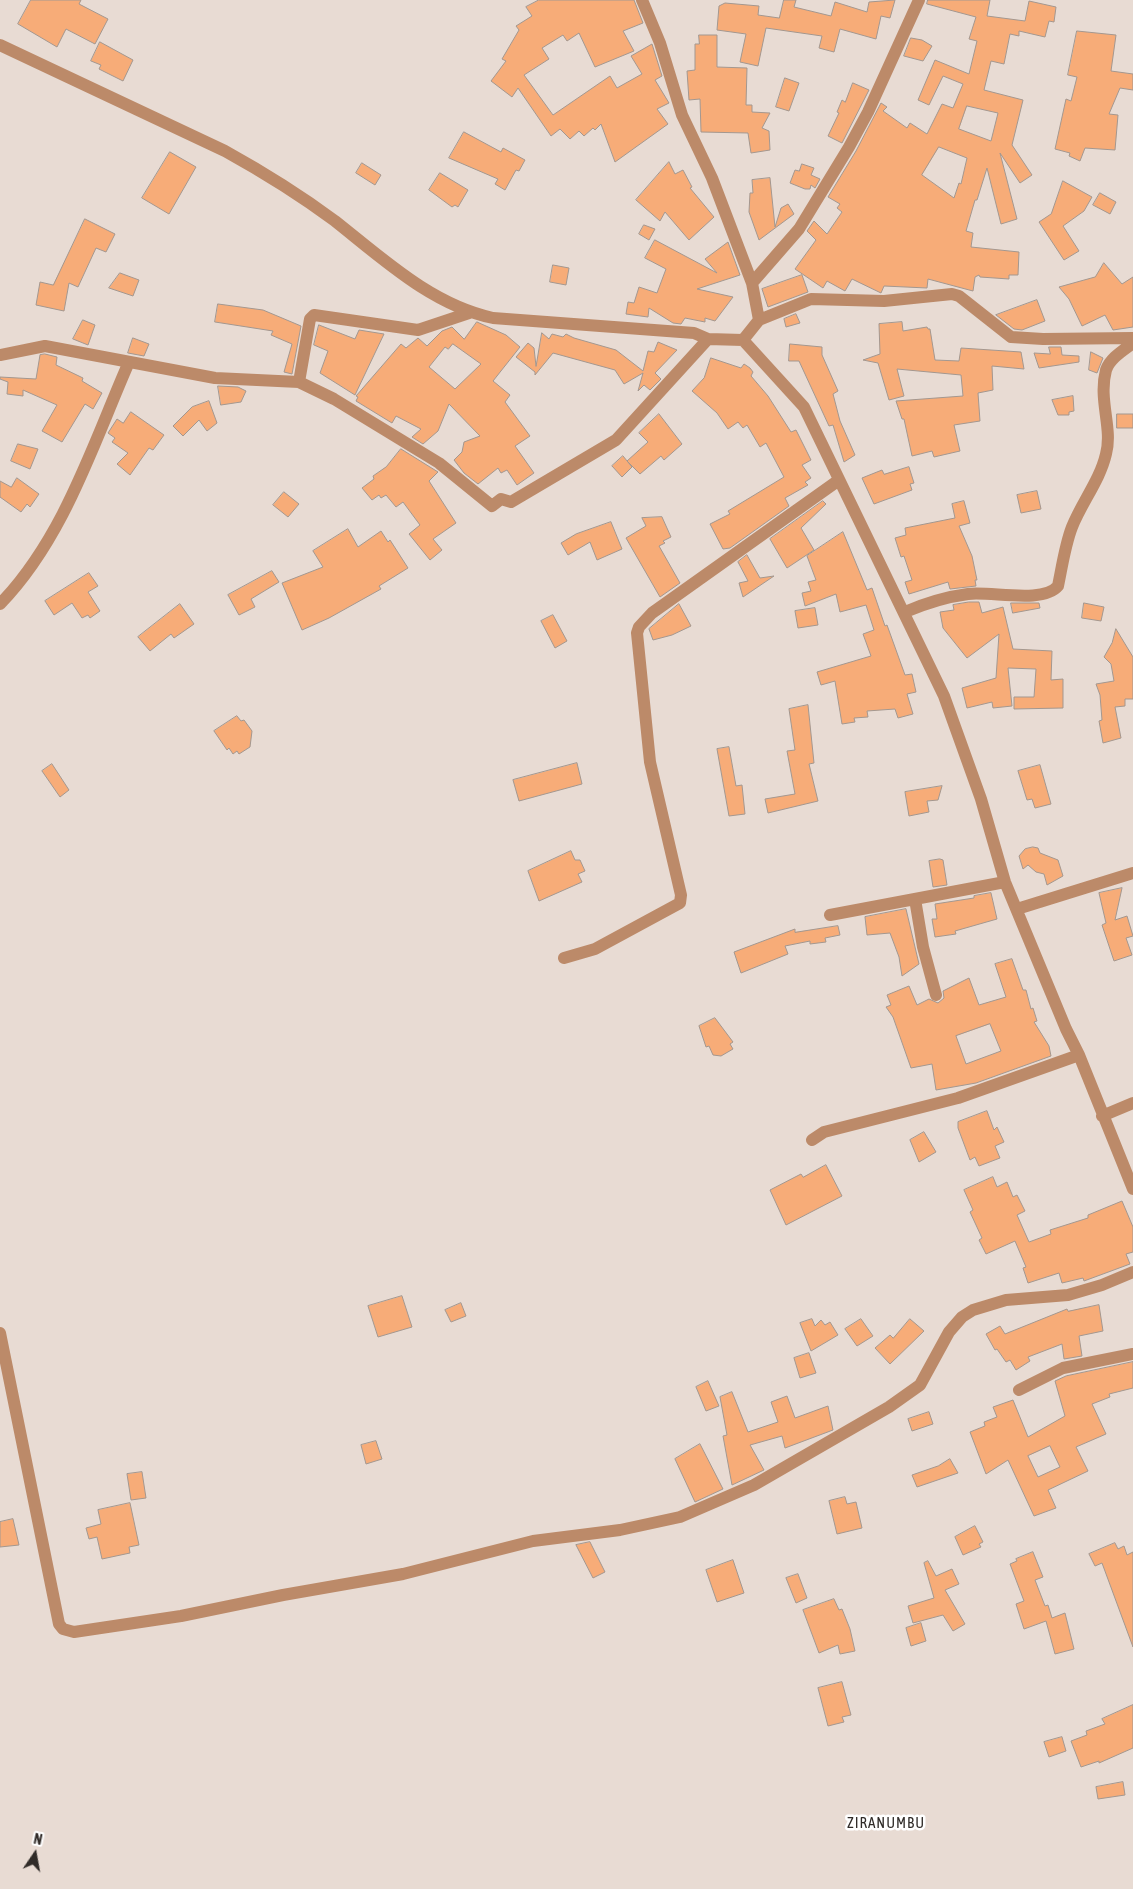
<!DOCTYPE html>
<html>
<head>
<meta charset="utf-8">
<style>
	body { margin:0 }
	#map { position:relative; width:1133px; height:1889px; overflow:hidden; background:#e8dbd3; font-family:"Asap Condensed",sans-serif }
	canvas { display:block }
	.north { position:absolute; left:10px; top:1829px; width:50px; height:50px; -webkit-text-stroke:4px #fff; paint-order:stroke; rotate:12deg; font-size:14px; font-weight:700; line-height:20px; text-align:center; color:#302b28 }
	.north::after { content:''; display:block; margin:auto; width:18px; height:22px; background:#302b28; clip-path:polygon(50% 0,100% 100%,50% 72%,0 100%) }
</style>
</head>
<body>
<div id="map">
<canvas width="1133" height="1889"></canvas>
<div class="north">N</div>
</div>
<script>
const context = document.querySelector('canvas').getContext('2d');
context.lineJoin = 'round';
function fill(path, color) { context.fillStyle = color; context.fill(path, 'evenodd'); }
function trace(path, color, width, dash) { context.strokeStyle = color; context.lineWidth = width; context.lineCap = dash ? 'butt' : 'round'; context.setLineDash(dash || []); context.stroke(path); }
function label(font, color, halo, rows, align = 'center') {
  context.font = font + ' "Asap Condensed",sans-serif'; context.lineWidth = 5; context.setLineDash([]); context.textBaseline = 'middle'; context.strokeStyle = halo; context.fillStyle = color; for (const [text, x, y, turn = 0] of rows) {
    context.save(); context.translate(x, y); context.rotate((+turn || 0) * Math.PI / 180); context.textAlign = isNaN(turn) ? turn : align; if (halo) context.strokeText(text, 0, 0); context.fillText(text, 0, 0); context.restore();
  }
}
const building = new Path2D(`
	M31,0H81L79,4L108,19L95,44L66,29L57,47L18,24Z
	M539,0H634L643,23L623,31L634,51L595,67L579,33L567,41L563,35L542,48L549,59L524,75L553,115L610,76L617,88L642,74L631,56L652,44L662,76L655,80L669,103L657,109L668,124L615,162L601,124L595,130L593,128L584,136L579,131L570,139L560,129L551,136L518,88L512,97L491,81L506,61L502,59L519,30L516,26L532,16L526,7Z
	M784,0H796L794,7L831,16L835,2L867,12L869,2L895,0L890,18L881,16L876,39L840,29L834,52L819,48L822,36L766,28L758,66L740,62L746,34L717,30L719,6L725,3L759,6L758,15L779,18Z
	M928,0H990L987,16L1025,21L1029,1L1056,7L1054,22L1049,21L1045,37L1019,31V36L1010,34L1004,64L991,61L984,90L1023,100L1012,145L1032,175L1020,183L1000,153L1017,219L1001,224L987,168L977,200H975L966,231L973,233L971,247L1019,252L1018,275H1009V279L980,277L979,275L975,277L973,291L928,279L927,288L884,286L881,293L852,279L845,291L827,281L823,288L795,269L816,240L807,231L814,221L827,234L842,212L837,208L840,204L828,197L856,151L881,103L887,107L883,111L907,128L910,123L927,134L942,104L953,108L963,84L943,76L929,105L918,100L935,60L969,74L977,41L969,39L976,17L927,4ZM967,106L998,113L991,141L959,129ZM939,147L967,158L961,184L959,183L954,198L922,175Z
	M1077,31L1116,35L1111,71L1133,74V90L1120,88L1109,114L1118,115L1115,150L1085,148L1080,161L1069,156L1070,153L1055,149L1066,99L1071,101L1077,77L1068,75Z
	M699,35H717V67L747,68L746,105H752V112L770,113L762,128L769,131L770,150L751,153L748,133L701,132L700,99L689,100L687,71L695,70V44H699Z
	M911,38L922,40L932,46L923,61L904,56Z
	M100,42L133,60L123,81L99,69L101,65L91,61Z
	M785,78L799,83L789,111L776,107Z
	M853,83L869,90L842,143L828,136L839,113L837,112L842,100L845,102Z
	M464,132L501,152L503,148L525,160L519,171L516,170L505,190L495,184L498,179L449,158Z
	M170,152L196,167L169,214L142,198Z
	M669,162L675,174L683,170L692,187L690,188L714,217L689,240L665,212L660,221L636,200Z
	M362,163L381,175L375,185L356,173Z
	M802,164L814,168L811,175L820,179L815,188L811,185L810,189H805L790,183L795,170L799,171Z
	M440,173L468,190L458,207L455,205L452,207L429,190Z
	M770,178L775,227L781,208L788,204L794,214L759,240L749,212L750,193H753L752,180Z
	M1063,181L1092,197L1084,211L1063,226L1079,251L1064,260L1039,222L1051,214Z
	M1100,193L1116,202L1110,214L1093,205Z
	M85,219L115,234L106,252L96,248L78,287L69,283L64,311L36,305L40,282L53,285Z
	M644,225L655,229L649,240L639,234Z
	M655,240L717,273L705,259L728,242L740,275L697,289L733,297L715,321L705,318V322L685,318L681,324L673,323L649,308L648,317L626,314L628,302L634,303L639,287L657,293L666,269L645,258Z
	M1104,263L1122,284L1133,277V327L1113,330L1105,315L1082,326L1069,299L1059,287L1095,277Z
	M553,265L569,268L566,285L550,282Z
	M120,273L139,280L133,296L109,288Z
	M802,275L808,292L768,307L762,289Z
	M1037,300L1045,321L1022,330L1014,329L996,315Z
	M218,304L263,310L301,326L292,374L284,372L292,344L271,335L273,331L215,322Z
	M796,314L800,323L786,327L784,319Z
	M83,320L95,325L88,345L73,339Z
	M477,322L506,335L520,347L493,381L510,395L505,402L530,436L515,446L534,473L517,485L507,470L501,473L498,468L478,484L464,473L454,460L462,452L464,442L480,436L449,404L438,431L423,444L412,437L421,429L396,416L392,423L356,401L358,397L356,396L401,344L406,348L418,338L427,346L442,331L452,327L464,339ZM453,344L481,364L455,389L429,367L445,347L448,349Z
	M902,322L903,331L927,327L928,329H930L935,360L959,361L961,348L1021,352L1024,369L992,366L993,390L978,393L980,421L954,425L960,451L934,457L932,451L912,456L904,419H902L896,401L963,396L961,375L897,369L904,396L889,400L878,363L863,360L880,354L879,324Z
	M319,325L355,339L359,330L384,334L355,395L320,373L328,351L314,345Z
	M542,333L549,339L552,334L563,337L566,334L574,338L616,350L643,371L648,351L654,352L658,342L677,350L655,373L661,379L650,390L644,385L638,391L643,373L624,384L615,370L553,353L535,375V372L516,357L528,343L534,348L536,366Z
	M133,338L149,344L144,356L128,353Z
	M790,344L822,347V355L838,391L833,394L840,421L855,455L844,462L833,425L829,426L799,361H789Z
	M1049,347H1061L1062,355L1079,356V362L1039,368L1034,353L1050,354Z
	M1091,352L1103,358L1097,373L1089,370Z
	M45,354L57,357L56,365L83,378L82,381L102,393L93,409L85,404L62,442L42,431L57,405L23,390V396L7,394L8,382L0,379V377L36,379L40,355Z
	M711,358L741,368L744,364L750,368L753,372L751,376L768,396L791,432L796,430L811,460L802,465L811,478L805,482L808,485L785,498L789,506L730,548L723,549L710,524L730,514L728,511L784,477L766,443L760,447L747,425L743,428L738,422L728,429L717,413L692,391L704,378Z
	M218,386L238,387L246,391L241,402L221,405Z
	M1073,396L1074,411L1069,412V415H1058L1052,400Z
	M209,401L217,423L207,431L199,420L183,436L173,426L192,407Z
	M131,412L164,435L153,450L149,448L130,475L117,464L128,453L112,442L115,438L108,433L117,419L123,423Z
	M659,414L682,444L664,460L661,456L640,474L627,461L648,442L639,433Z
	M1117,414H1133V428H1117Z
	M18,444L38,449L30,469L11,461Z
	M401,449L438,472L429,481L456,523L433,539L442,550L430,560L409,534L420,525L403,502L396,507L386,495L381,498L379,495L372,500L362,488L374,479L373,476L386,467Z
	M623,456L632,467L622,477L612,466Z
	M909,467L914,483L910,484L912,490L874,504L862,478L882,470L884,474Z
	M17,478L39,494L30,507L27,504L21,512L0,497V481L11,487Z
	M1037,491L1041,509L1021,513L1017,495Z
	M284,492L299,504L288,517L273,505Z
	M823,501L826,504L801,528L814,550L787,568L770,539Z
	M964,501L970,523L959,526L972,556L977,580H975L976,586L950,589L948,582L909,594L905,582L912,580L904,556L901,557L895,538L906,535L905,528L955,518L952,504Z
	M662,517L671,537L663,541L665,543L659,546L680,583L660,597L626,538L646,526L642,518Z
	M611,522L622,549L597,560L590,542L568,555L561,543L576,534Z
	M348,529L358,547L381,531L388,542L390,540L408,568L379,586L381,589L329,618L302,630L282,583L323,567L313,551Z
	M843,532L867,590L872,588L885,626L887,625L905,675L912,674L916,692L907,694L913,714L898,718L895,709L867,711L868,717L854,718L855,722L842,724L835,681L821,685L817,672L871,656L863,634L874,630L866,605L840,612L836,594L805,606L802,593L811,591L808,582L816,580L807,556Z
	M747,555L760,578L774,576L743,597L739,583L748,581L738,562Z
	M272,571L279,582L251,599L255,607L239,615L228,595Z
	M89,573L98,586L88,592L100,611L90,618L88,615L82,618L72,603L54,615L45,601Z
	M969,602H979L982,613L1003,607L1013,649L1052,651L1051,680L1063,679V708L1014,709V697H1034L1036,669L1008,668L1012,706L993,708L992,702L967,708L962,688L996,678L999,634L967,658L943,628L940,612L954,610L953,605Z
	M1011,603H1039L1040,608L1013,613Z
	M1084,603L1104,607L1101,621L1082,618Z
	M180,604L194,624L174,638L171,634L150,651L138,637Z
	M679,604L691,626L672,635L653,640L649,629Z
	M815,608L818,625L798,628L795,611Z
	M553,615L567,641L555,648L541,621Z
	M1116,629L1133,657V699H1125V706L1115,707L1121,738L1103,743L1099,721L1102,720L1100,695L1096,684L1114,681L1111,664L1104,657L1112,643Z
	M808,705L814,763L809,764L818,801L768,813L765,799L795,794L787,751L795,750L789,709Z
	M237,716L241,721L244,720L252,731L250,747L239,754L237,751L233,754L229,748L227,750L214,731Z
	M729,747L736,786L742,785L745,814L729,816L717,749Z
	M577,763L582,784L519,801L513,780Z
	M52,764L69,790L60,797L42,771Z
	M1040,765L1051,804L1035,808L1032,799L1027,800L1018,771Z
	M942,786L938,800L927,801L929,812L909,816L905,792Z
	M1033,847L1038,848L1040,853L1058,860L1063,876L1047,885L1044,874L1036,872L1028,865L1023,869L1019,856L1025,849Z
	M571,851L575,860H580L585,871L578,874L582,882L539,901L528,871Z
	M940,859L943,860L947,885L933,887L929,861Z
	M1122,888L1115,920L1127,916L1133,936L1126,938L1132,955L1114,961L1102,925L1106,923L1099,893Z
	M991,893L997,919L955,931L956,934L935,937L932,919H937L935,904L974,898V896Z
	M906,909L919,964L902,976L899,957L890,933L867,935L865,917Z
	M838,926L840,935L825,938L826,942L810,944V941L785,946L788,954L741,973L734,952L795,929V932Z
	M1012,959L1023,990H1026L1031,1009L1033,1008L1037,1021L1034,1022L1049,1046L1051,1056L976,1083L936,1090L932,1064L911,1068L893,1017L886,1007L891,1005L887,995L909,986L917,1005L929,999L938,1003L944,998L943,991L969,978L979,1005L1006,997L995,964ZM990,1024L1001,1051L966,1064L956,1036Z
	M715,1018L733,1042L730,1044L733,1049L721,1056L713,1055L709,1046L706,1047L699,1026Z
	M987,1111L994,1130L997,1127L1004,1142L995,1146L1000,1158L979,1166L975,1157L970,1160L958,1128V1122Z
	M924,1132L936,1152L919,1162L910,1140Z
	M826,1165L842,1196L786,1225L770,1190L801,1174L803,1177Z
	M993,1177L997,1187L1007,1182L1013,1197L1017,1195L1025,1211L1017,1215L1029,1242L1051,1234L1050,1230L1088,1218V1215L1122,1201L1133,1227V1252L1126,1254L1130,1264L1084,1281L1083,1278L1062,1283L1059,1273L1028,1283L1023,1268L1026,1267L1015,1241L986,1254L979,1240L982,1238L970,1212L973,1210L964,1190Z
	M402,1296L412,1327L378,1337L368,1306Z
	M461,1303L466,1316L451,1322L445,1310Z
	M1099,1305L1103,1331L1079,1336L1082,1356L1064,1359L1062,1344L1028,1357L1030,1361L1016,1370L1010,1360L1006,1362L997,1349L995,1350L986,1334L1000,1326L1005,1334L1067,1309L1068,1311Z
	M812,1319L815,1326L821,1320L825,1325L830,1322L838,1335L811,1351L800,1323Z
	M861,1319L873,1336L857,1346L845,1329Z
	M910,1319L924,1331L890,1364L875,1348L890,1335L893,1338Z
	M809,1353L816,1373L800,1378L794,1358Z
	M1133,1362V1388L1109,1394L1110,1397L1092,1404L1106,1434L1076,1447L1088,1471L1048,1490L1056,1508L1034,1516L1008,1460L986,1474L970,1432L985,1426L984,1422L997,1417L993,1407L1013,1400L1028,1437L1065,1416L1055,1381L1066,1376ZM1050,1446L1060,1467L1038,1477L1028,1456Z
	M708,1381L719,1406L706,1411L696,1387Z
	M732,1392L748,1432L778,1422L771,1402L787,1396L795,1418L828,1406L833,1430L785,1448L782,1436L750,1445L764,1470L732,1485L723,1436L727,1435L720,1397Z
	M929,1412L933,1424L912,1431L908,1419Z
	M376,1441L382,1459L366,1464L361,1445Z
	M700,1444L723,1489L695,1502L675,1459Z
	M950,1459L958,1473L917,1487L912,1475L938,1466Z
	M142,1472L146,1498L131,1500L127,1474Z
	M845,1497L847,1504L856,1502L862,1528L837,1534L829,1501Z
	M130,1503L139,1545L129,1547L130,1553L102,1559L97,1537L89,1539L86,1528L101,1524L98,1510Z
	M13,1519L19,1545L0,1547V1522Z
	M975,1526L983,1542L979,1544L981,1547L963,1555L955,1537Z
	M590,1542L605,1572L593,1578L576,1545Z
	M1115,1543L1118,1549L1124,1546L1127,1555L1133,1552V1647L1102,1563L1095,1566L1089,1554Z
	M1033,1552L1043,1577L1035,1580L1045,1606L1048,1605L1052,1618L1065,1613L1074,1649L1055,1654L1046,1621L1024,1629L1016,1604L1024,1601L1010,1564L1017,1561L1016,1559Z
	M733,1560L744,1593L717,1602L706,1570Z
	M928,1561L936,1576L952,1569L959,1584L945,1590L965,1624L953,1631L943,1615L913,1623L908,1606L934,1598L924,1563Z
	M798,1574L807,1598L796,1603L786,1578Z
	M834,1599L839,1610L842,1609L850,1629L855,1651L840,1654L838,1645L819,1653L803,1610Z
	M921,1623L926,1641L911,1646L906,1628Z
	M842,1682L851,1715L842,1717L844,1722L828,1726L818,1688Z
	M1133,1705V1748L1099,1763V1761L1081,1767L1071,1741L1087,1735L1086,1731L1105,1724L1102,1719Z
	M1062,1737L1066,1751L1049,1757L1044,1742Z
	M1123,1782L1125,1795L1098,1799L1096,1787Z`);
fill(building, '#f7ac78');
trace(building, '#a3978f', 1);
trace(new Path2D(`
	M642,0L660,43L682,115L712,178L752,283L759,320
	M0,45L225,151C263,172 300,195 335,221C383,259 432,305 493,318L694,333L708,339L743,340L804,407L944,696L981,799L1005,882L1066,1029L1079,1055L1133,1189
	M752,283L799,229L849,147L868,112L919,0
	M743,340L759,320L811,299L884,301L952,294L959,296L1011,337L1043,339L1133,338
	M0,355L45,346L215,378L299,382L334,399L439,463L492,506L501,499L511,502L616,440L708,339
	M299,382L310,319L314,315L418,330L469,313
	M0,604C64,538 93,444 129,362
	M905,612C926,603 945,597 968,594C991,591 1043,604 1058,586C1062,567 1065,545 1072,527C1082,502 1100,480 1106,454C1113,428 1098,400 1106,370C1110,358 1124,350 1133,343
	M915,899L923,947L936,995
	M1017,909L1133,873
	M830,915L1005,882
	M564,958L595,949L680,903L681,895L650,762L637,633L639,627L652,613L839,480
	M1102,1116L1133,1103
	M812,1140L824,1132L958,1098L1079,1055
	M0,1333L59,1624L63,1629L74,1632L181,1616L283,1595L403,1574L533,1541L620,1530L680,1517L754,1485L889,1407L920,1385L949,1332L962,1317L973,1310L1006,1300L1068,1295L1102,1285L1133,1272
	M1019,1390L1063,1368L1133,1354`), '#bc8a69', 12);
context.letterSpacing = '1px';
label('15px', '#302b28', '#fff', [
	["ZIRANUMBU",886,1823]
]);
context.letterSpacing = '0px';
</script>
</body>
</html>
